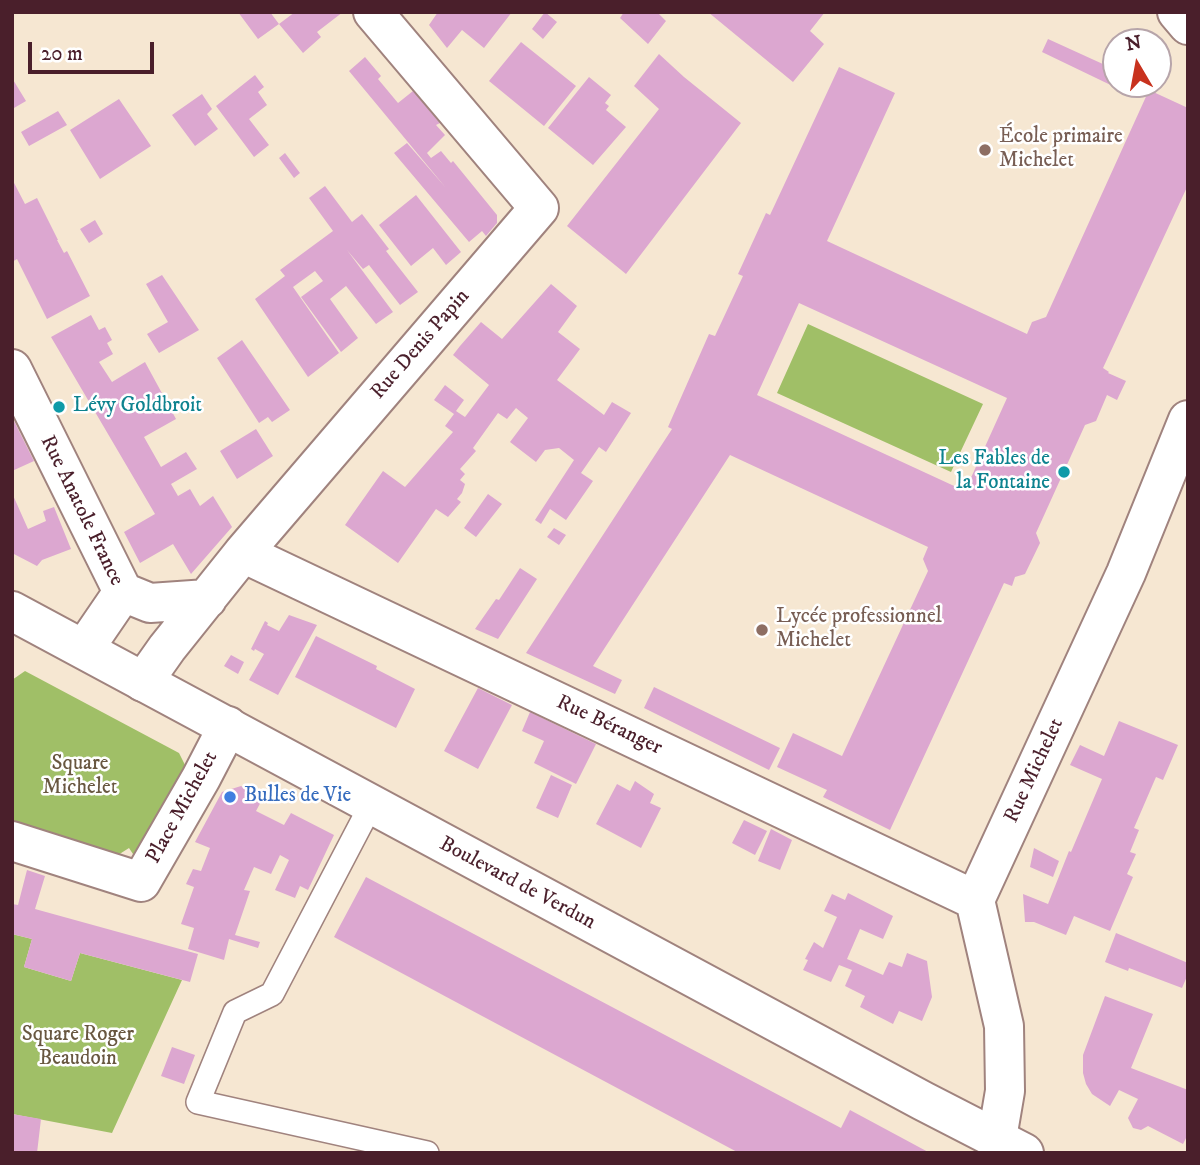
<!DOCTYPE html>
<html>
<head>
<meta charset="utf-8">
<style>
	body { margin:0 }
	#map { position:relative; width:1200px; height:1165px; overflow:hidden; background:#f6e7d2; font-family:"IM FELL DW Pica",serif }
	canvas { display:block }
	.frame { position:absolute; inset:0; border:14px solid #4a1f2b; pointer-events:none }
	.north { position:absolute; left:1102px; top:28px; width:70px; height:70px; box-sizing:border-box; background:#fff; border:2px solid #b7a5aa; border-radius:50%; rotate:350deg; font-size:19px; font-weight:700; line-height:28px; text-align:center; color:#4a1f2b }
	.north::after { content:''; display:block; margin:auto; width:24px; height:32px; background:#c8321e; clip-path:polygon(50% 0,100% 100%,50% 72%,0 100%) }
	.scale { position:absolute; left:28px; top:42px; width:126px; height:32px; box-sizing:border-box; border:4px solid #4a1f2b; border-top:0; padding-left:9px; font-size:21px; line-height:24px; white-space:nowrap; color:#4a1f2b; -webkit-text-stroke:5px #fff; paint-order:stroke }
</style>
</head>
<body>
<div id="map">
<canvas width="1200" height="1165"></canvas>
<div class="frame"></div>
<div class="north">N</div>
<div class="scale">20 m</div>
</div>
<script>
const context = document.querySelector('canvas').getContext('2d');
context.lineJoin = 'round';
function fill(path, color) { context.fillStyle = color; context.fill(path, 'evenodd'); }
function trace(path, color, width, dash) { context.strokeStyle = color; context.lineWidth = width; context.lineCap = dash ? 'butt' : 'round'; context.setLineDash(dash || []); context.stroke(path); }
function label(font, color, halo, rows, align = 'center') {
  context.font = font + ' "IM FELL DW Pica",serif'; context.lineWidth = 5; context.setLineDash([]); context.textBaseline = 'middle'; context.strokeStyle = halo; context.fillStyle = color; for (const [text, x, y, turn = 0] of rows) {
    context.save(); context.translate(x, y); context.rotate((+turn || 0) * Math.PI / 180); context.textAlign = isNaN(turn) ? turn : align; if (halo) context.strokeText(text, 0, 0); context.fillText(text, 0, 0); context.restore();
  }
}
fill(new Path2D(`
	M808,324L983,404L951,472L777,393Z
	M25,671L179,753L188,771L137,860L129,848L118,855L12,827V680Z
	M12,934L32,939L24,967L71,981L80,953L182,980L112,1133L12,1114Z`), '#a0bf67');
fill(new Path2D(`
	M238,12H270L279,24L295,12H343L317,32L321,37L303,53L279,24L258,39Z
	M438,12H512L484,48L462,30L447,48L429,25Z
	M545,12L557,22L543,39L532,29Z
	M624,12H657L666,21L648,44L620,18Z
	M708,12H825L810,31L824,44L793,82Z
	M1048,39L1116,70V84H1123L1121,90L1042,52Z
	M521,42L576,86L544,126L489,81Z
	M659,54L684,77L741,123L626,274L567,226L659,109L634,86Z
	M365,57L381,76L378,79L398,103L413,91L440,123L436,125L445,135L427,153L431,158L441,151L451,163L453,161L497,215V223L486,236L482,231L469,242L394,153L407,143L446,188L349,71Z
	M839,67L895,93L827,241L1027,334L1032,322L1046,317L1149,90L1188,108V185L1103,368L1109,372L1108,373L1126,381L1117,400L1107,395L1096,421L1085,425L1036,533L1040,543L1025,574L1015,577L1012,586L1004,583L890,830L823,797L827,790L777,767L793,733L842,756L928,571L923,559L928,547L730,455L593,666L622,680L615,694L526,653L672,429L668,427L709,334L715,336L743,276L738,274L766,213L770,215ZM799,303L1007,398L965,491L757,395Z
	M255,75L264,87L258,92L267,105L249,119L269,145L254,157L216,106Z
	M589,77L611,95L605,103L609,106L606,110L626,127L593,165L548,128Z
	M12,78L26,101L14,108L12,106Z
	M202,94L212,109L207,114L218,129L195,146L172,115Z
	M119,99L151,146L100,179L70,130Z
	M58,111L67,125L29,146L21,132Z
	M285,153L300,173L294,178L279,158Z
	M12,179L25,204L37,198L58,240H57L64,253L67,251L90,296L47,319L17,259L12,262Z
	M325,186L352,222L362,214L389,249L386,251L418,292L400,305L369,265L363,269L347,250L393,312L376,324L346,286L330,299L358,338L341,352L301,297L323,281L315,271L293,287L339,353L308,377L255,299L285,276L280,270L333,231L309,198Z
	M416,195L461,252L446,265L433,248L411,266L379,225Z
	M95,220L103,234L89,243L80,229Z
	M162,275L199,330L159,353L147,334L168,322L146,284Z
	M551,284L577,306L558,332L580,349L557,380L604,415L612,402L631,413L606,452L599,447L581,473L593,481L566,520L550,509L541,524L535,520L574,460L559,448L545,450L536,462L510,442L528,418L516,408L507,419L498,413L473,448L476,451L460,469L465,474L460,480L465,484L462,493L457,499L461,502L448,517L436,509L398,563L345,525L383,471L405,487L453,432L445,426L454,414L434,400L445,385L464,400L456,411L465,417L489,385L453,355L460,346L481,322L502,339Z
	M91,315L99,330L105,327L112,340L107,343L113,354L99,362L112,382L145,362L176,419L144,437L161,467L186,452L197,469L171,484L178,496L190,489L200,506L213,496L232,527L191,574L173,544L140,563L124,532L155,514L51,337Z
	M242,340L290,410L272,422L268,417L259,423L217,358Z
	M12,417L34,461L12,471Z
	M256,429L273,456L237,479L220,451Z
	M12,493L28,529L46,521L43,511L54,507L71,549L42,560L37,566L12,553Z
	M488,494L502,504L476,537L464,528Z
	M554,528L566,535L559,545L547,537Z
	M520,568L537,579L498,639L475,629L496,599L499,600Z
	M289,615L317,625L278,695L249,680L264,654L255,649L254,651L251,649L265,621L268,623L267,625L279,631Z
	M316,636L377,666L376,669L415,689L396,728L295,677Z
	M231,655L244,662L238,674L224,666Z
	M654,687L780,748L769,770L644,708Z
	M478,688L512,705L478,769L444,751Z
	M530,712L596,744L576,784L534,763L544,741L522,731Z
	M1119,721L1178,745L1163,780L1156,777L1134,828L1139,830L1130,852L1136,854L1127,874L1133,877L1110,931L1074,916L1066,935L1034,922H1025L1023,894L1048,904L1069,851L1071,852L1102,779L1070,765L1080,745L1104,756Z
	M551,775L572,785L558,818L536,808Z
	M635,781L654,794L650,803L661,808L641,848L596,824L617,784L630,791Z
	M241,786L263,798L256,811L284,825L291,813L334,835L308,890L300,886L295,898L275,890L289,860L280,855L271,874L254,867L244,890L250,891L235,935L260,942L258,948L229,939L224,960L188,949L194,928L181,924L194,887L186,884L193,869L201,871L210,848L195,842L222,792Z
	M744,820L767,831L755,855L732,843Z
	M771,829L792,840L780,870L758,861Z
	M1034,848L1059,861L1053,877L1030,867Z
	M27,870L45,876L35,909L198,954L190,982L80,953L71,981L24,967L32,939L12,934V904L18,905Z
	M366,877L841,1128L850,1110L930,1153H739L334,937Z
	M848,893L893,916L883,939L860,929L847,959L883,975L889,962L902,967L907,953L927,961L932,997L922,1021L899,1011L893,1024L860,1007L865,996L845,986L852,970L839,965L831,982L803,970L808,960L805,959L814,942L823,948L837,917L824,911L832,894L845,900Z
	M1116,933L1188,963V974L1182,988L1129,968L1128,971L1105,962Z
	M1105,996L1153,1014L1131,1068L1188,1090V1134L1183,1144L1148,1126L1141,1130L1133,1128L1128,1118L1138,1099L1119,1090L1110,1106L1092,1094L1086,1084L1083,1073V1055Z
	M172,1047L195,1055L184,1084L161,1076Z
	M12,1114L41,1119L37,1153H12Z`), '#dca7d0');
const service = new Path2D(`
	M371,805L272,994L235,1012L198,1102L427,1153`);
const minor = new Path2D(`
	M1177,12L1188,25
	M12,369L123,592L84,649
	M243,553L975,900
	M123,592L150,603L207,599
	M143,682L167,648L243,553L539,208L373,12
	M12,841L141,882L201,778L228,726
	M997,1138L1005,1091L1004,1026L975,900L1126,573L1188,420`);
const tertiary = new Path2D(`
	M12,611L923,1101L1024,1153`);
trace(service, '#a0837e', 26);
trace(minor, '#a0837e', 42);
trace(tertiary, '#a0837e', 42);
trace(service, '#fff', 23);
trace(minor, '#fff', 38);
trace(tertiary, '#fff', 38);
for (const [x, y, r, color] of [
	[985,150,7,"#8d6e63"],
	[59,407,7,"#0f9aa8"],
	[1064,472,7,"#0f9aa8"],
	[762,630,7,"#8d6e63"],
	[230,797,7,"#3f7fe0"]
]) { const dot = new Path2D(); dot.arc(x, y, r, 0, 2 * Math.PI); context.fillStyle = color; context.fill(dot); trace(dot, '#fff', 2.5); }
label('21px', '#785e54', '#fff', [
	["École primaire",999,138],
	["Michelet",999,162],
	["Lycée professionnel",776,618],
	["Michelet",776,642]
], 'left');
label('21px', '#4a1f2b', '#fff', [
	["Rue Denis Papin",421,345,-49],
	["Rue Anatole France",81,511,64],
	["Rue Béranger",609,726,25],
	["Rue Michelet",1035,771,-65],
	["Place Michelet",183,808,-61],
	["Boulevard de Verdun",517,884,28]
]);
label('21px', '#0d838f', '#fff', [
	["Lévy Goldbroit",73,407],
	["Les Fables de",1050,460,"right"],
	["la Fontaine",1050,484,"right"]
], 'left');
label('21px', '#685740', '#fff', [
	["Square",80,765],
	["Michelet",80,789],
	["Square Roger",78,1036],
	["Beaudoin",78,1060]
]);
label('21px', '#366cbe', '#fff', [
	["Bulles de Vie",244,797]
], 'left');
</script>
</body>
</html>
